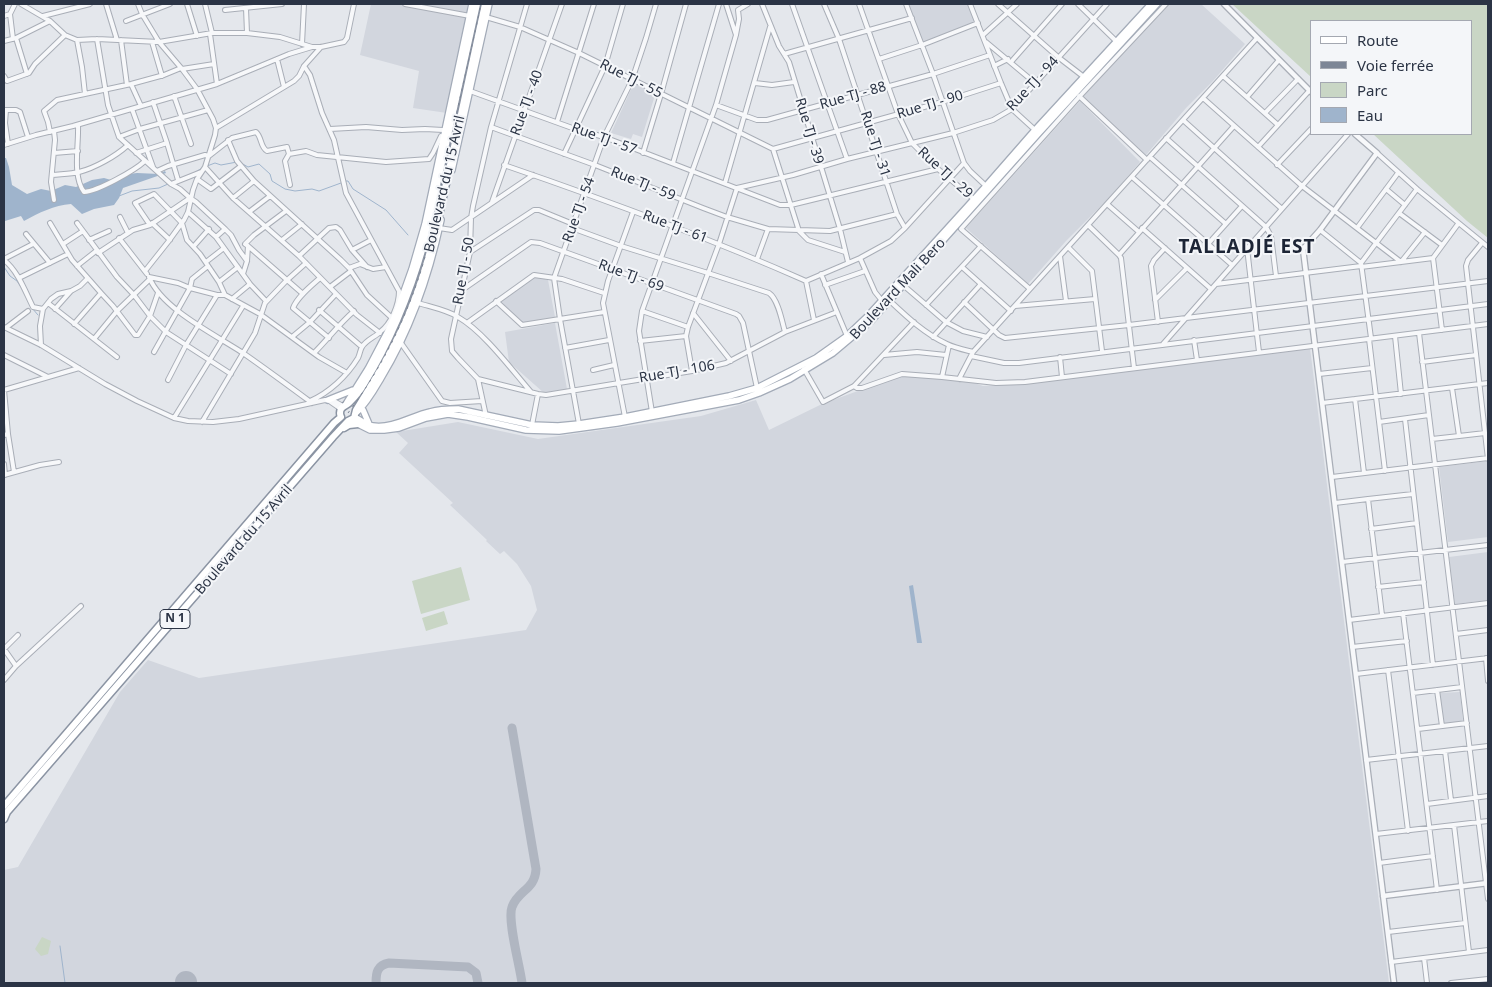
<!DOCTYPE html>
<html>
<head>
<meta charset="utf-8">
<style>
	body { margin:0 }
	#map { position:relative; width:1492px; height:987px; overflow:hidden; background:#e4e7ec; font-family:"Noto Sans",sans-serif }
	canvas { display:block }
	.frame { position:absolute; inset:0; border:5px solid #2b3445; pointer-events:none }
	.legend { position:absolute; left:1310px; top:20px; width:162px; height:115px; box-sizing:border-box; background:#f4f6f9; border:1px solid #a4a8b1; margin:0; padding:6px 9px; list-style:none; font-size:15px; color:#2b3445 }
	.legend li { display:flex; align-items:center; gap:10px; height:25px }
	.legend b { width:25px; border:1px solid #a4a8b1 }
</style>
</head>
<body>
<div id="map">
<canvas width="1492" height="987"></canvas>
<div class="frame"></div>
<ul class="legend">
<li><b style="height:6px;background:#fff"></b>Route</li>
<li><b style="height:6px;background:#7d8696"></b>Voie ferrée</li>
<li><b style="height:14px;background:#c9d6c5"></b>Parc</li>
<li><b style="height:14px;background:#9fb4cc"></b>Eau</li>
</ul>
</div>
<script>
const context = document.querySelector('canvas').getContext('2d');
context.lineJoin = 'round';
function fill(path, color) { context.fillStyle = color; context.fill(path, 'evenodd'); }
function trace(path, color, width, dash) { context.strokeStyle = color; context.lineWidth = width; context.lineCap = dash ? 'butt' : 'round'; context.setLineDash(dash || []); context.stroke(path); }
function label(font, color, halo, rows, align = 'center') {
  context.font = font + ' "Noto Sans",sans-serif'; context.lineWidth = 4; context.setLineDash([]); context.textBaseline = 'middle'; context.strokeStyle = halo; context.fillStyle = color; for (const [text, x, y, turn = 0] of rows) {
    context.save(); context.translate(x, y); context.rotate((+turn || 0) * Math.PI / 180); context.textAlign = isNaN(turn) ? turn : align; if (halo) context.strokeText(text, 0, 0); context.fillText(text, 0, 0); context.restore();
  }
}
fill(new Path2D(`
	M371,4H468L447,113L413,108L419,71L360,55Z
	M908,4H968L975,22L923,42Z
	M1168,4H1201L1245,44L1213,81L1186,108L1146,155L1082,97Z
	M634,83L655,95L642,137L633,134L631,139L611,133Z
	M1080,101L1140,162L1109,198L1066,241L1028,284L966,228Z
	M533,276L548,280L555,317L520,323L500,300Z
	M555,323L567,389L544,393L509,362L505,332Z
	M1310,348L1389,983H4V870L18,867L120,692L148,660L199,678L526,630L537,610L531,586L517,564L504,551L500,554L486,541L487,540L450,505L453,503L399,453L408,443L396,432L458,422L538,439L701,416L756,400L769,430L822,404L902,375L966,380L983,386L1001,385Z
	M1488,461V537L1448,542L1439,467Z
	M1488,552V600L1455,604L1449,557Z
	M1460,692L1463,721L1444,724L1440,693Z`), '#d2d6de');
fill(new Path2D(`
	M1232,4H1488V238L1467,221L1373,134H1471V21H1311V77Z
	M461,567L470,600L421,614L412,581Z
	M444,611L448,624L426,631L422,618Z
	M42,937L51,941L48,954L41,956L35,949Z`), '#c9d6c5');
fill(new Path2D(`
	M4,158H6L9,167L12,185L27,194L41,189L51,191L65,185L76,187L92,180L104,178L111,180L129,174L137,173L159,174L165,171L166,173L123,188L119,198L114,205L94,209L82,214L71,204C54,205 39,213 24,221L21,216L5,221L4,219Z
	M913,585L922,643H917L909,586Z`), '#9fb4cc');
trace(new Path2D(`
	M241,163L248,167L259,164L270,174L272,181L285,189L295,191L312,189L319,191L341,183
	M207,166L215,163L221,165L237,162
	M192,174L204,167
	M345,181H348L353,189L386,210L408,235
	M119,196L132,191L159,188L168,184
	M4,267L10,276L17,281L21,287
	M32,308L38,315
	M60,946L65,983`), '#9fb4cc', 1);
trace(new Path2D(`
	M512,728L536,869C535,890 518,890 512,907C507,920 520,966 522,983
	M376,983C376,973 377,965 389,963L468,967L476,973L478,983`), '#b0b6c1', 9);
trace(new Path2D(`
	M186,982V983`), '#b0b6c1', 22);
const minor = new Path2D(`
	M21,4L50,21L65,35L77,40L97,39L159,42L212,33H247L280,37L312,47
	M106,4L117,40
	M138,4L142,14L159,42L182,69L197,89L213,119L216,128L215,135L205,167L197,179L193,190L188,212L184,220L168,242L145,271
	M187,4L197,36
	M205,4L212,33
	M405,4L470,16
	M527,4L491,127L473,206L471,218L470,252L451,339L452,351L458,358L478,379L538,394L546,395L692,371L726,363L785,332L837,312
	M726,4L736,35
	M762,4L779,46L789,62L840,229L848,262
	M792,4L847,159
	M824,4L839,39L897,214L905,228
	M859,4L898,114L912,143L938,169L976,201
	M906,4L933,74L964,163L970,171L986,186
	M970,4L1001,83L1012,109L1035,130
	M998,4L1058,57L1084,77
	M1078,4L1117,42
	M246,8L247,33
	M225,10L282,4
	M10,14L13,39
	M4,16L10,14L15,4
	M43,16L90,4
	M486,17L520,27L579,53L773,149
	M126,21L170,4
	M210,34L217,84
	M983,35L1017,4
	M16,38L27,74
	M97,39L108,105L119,137L171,184L201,172
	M77,40L82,67L85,94
	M121,40L127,85
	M4,41L16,38L50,21
	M152,42L162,76
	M986,42L1035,83
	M302,44L304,4
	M784,54L912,18
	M277,59L284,87
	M879,59L922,45L978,23
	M1011,62L1062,4
	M304,66L310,75L322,113L334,140L346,193L399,291C399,305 391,324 380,332C375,337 366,340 362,347C360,350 360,354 358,358C347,376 329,393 310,401
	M994,66L1008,59
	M182,69L214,64
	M4,76L7,81L29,73L35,64L65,35
	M1223,76L1278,125
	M755,83L772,85L794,82
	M131,84L141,106
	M470,91L575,129L604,137L780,205H791L938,169
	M174,96L191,144
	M1079,96L1147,160
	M1247,97L1279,60
	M1203,98L1302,186L1401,262
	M153,102L167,143L178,180
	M716,105L757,120H767L933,74L990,55
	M132,109L153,167
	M4,110H16L20,112L28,137
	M6,110L5,123L8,144
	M1265,113L1298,79
	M1183,120L1282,209
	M557,122L594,4
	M78,125C79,145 72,176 84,192C98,191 134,171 145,161
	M491,127L595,165L703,208L727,217L768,229L830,231L897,214
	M216,128L294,81L299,76L304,66L321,47
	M330,129L366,127L402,130L425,129L443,130
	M50,132L48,122L44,111L57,100L131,84L164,75L181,68
	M119,137L140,129L208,110
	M1166,138L1266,227L1271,236L1276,276
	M228,140L237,161L254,181L341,260L349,268L367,295L392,318
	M4,145L36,135L73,126L217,84L289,54L312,47H321L344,42L347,38L354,4
	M1258,147L1309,91
	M773,149L942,102L1001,83
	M773,149L799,231L808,240L845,252
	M54,153L78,151
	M136,153L167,143
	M643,153L661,94L686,4
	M1377,153L1417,189L1488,247
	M289,154L285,161L290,185
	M564,154L605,66L623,4
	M1150,157L1226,224
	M673,163L719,4
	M504,165C606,200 707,237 806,281L814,320
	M1277,165L1311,129
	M205,167L233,198L299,256L357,315L380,333
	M157,171L168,166L205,155L209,156L232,138L256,132C262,137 260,147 267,151L287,147L289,154L306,151L317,155L386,162L429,159L433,153L441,136
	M52,175C61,174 71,174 79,172C95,168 116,156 128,145
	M1132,177L1232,265
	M197,179L211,189L241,166
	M725,183L770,27
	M171,184L180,189L190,198
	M737,188L793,175L847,159L953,133L993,120L1012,109L1107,4
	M1386,189L1405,205
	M233,198L254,181
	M54,200L51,182L55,140L54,131
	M492,202L562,4
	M1107,204L1139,232
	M188,212L216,237L250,284L266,301
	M249,212L270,196
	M1399,213L1442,245
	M120,217L128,233
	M50,223L72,260L101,293
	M77,223L83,231
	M152,223L170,240
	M150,225L135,203L154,194L182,223L187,240L200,254L219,282L225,295L260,314L319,357L347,373
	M1088,225L1119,255L1121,258L1134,368
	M439,228L452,230L533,175
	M572,228L621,246L708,273L769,293C778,299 782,321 785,332
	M1142,228L1211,289
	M1357,228L1398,173
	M225,229L231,235L239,250L247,261
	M1320,230L1361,263L1371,338
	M26,234L50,263
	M119,238L147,274
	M89,240L109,231
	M282,240L302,224
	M1482,243L1468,260L1466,266L1488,459
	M63,244L83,231L117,277L134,295L150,316L166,332L231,374
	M1208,244L1242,206
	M194,246L209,229
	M248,246L303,294
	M1068,247L1092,271L1102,351
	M1247,248L1259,352
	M352,250L371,240
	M470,252L534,210H539L573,224
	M98,253L133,230L150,225L190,198L196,202L225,229L216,237
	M1119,255L1234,126
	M299,256L329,228L336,227L340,230L352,250L367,267
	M1060,256L1066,301
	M860,258L875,292L883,302
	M4,259L33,244
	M757,259L768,229
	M4,260C18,271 25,291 33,307L43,309
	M206,262L224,248
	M1401,262L1425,232
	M1361,263L1417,189
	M77,266L96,251
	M208,266L192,279L190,288L178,283L149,277C162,309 214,334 243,353C266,369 289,386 312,403
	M962,267L1011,311
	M1361,267L1433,258
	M349,268L360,264L373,269L386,267
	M243,274L247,261L248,246L245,244L254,235L286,211
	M821,274L847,336
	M19,278L68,254
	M320,278C311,286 297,297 293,308L329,338
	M806,281L860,258L891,241L905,228L964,163
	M219,282L238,267
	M1216,284L1361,266
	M825,285L865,271
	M903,285L946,322L963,331L987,337
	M330,287L351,271
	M1030,289L961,229L1079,97L1166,4
	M462,290L531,242L540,243L736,314L739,316L743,323L757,388
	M232,299L250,284
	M1155,300L1187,268
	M496,301L522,325L604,312
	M890,301C907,317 925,334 947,344C955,348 965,350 973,352
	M964,302L999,335L1005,338L1129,325L1488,281
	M48,303L117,357
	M418,303C431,307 447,310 458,317C484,332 511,369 531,392
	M926,305L981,246
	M1015,306L1095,299
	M55,309L71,291
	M319,310L362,347
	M642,311L688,327
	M693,313L731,361
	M1158,322L1151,266L1154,260L1165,248
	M467,323L534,275L562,279L604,293
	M74,324L101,293L113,306L135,335H138L150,316L158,293
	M4,327L41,345L105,384L137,401L174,418L188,421L213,422L239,419L325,400L334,401L343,406
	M7,327L28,311
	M1442,330L1433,258L1458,224
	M1419,333L1488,899
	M1395,336L1401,394
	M292,337L310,322L336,294
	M933,337L981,284
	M94,339L117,311L150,279
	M1369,339L1385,471
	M1194,340L1197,360
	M640,341L686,336
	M401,343L442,401L450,403L482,401
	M1163,344L1348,134
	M41,345L40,326L43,309L51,299L58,294L71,291L80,286L87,279
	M565,348L609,340
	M154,352L190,288L217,295H225
	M314,353C328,339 339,324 354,311
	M4,355L48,377
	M884,355L917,352L946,355
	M971,356L1004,363H1019L1488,304
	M1060,357L1062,377
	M1422,362L1476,355
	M804,369L823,402L854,386L914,322
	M593,370L614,365
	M692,371L686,336L688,327L719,244L737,188
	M1319,374L1372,368
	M942,377L949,345
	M478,379L486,416
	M959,379L973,352L1257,38
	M168,380L186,345L217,295
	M854,386L857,388H862L902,374L942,377L996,383L1025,382L1488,324
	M4,390L79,368
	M1355,399L1364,473
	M328,400L341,409
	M1322,403L1488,383
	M652,412L639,331L642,311L716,105L736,35L739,19L738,10L748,4
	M625,417L603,303L608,281L633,212
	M174,418L243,306
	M1405,419L1433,665
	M202,422L255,333L265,303L286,281L306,263
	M1379,422L1429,415
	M579,424L560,319L554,278L604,137L632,80L646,38L656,4
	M532,425L538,394
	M8,434L14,472
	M4,435L8,434L4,390
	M1459,436L1485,433
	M1432,439L1459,436L1452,388
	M4,464L5,475
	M4,475L40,465L59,462
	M1332,477L1488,458
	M1335,503L1368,499
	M1371,529L1417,523
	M1342,562L1488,545
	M1378,587L1424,582
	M1403,613L1437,890
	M1382,615L1368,499L1413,494
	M1349,620L1488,603
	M1456,634L1488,630
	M1352,647L1407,641
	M4,649L16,666
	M4,649L18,635
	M1486,658L1488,681
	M1388,670L1408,831
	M1356,674L1488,658
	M4,680L16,666L81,606
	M1437,690L1442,726
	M1413,693L1462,687
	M1418,729L1467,723
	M1445,751L1451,800
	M1366,760L1488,746
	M1427,804L1488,796
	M1454,825L1469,952
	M1376,834L1488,821
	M1379,863L1433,856
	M1388,932L1465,923
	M1424,958L1427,983
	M1391,962L1488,950
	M1451,983L1488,979`);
const tertiary = new Path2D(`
	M1224,4L1311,92
	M1355,134L1377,153L1320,230L1303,249L1394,983
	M1383,896L1488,883`);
const primary = new Path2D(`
	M452,170L489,4
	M328,400L353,390
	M346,404L368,369L389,329L397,311L412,269L425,224L472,4
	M363,410L369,424
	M356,413C367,403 374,390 381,378C411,329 429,276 441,220
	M355,417C360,420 366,425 373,426C392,429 412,416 430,412C440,409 449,409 458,409L532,425L558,426L579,424L625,417L729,396L757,388L816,358L847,336L867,317L986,186L1035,130L1151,4
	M354,422L370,430H384L399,428L426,418L448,414L468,417L526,430L559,431L617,423L739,400L759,393L790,379L833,353L871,321L1038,134L1157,4`);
const trunk = new Path2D(`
	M341,417C340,414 339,413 341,409C343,406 347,405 349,403C355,397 360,391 364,384C391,341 410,293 424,244L477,4
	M344,428L349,425L358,424
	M4,806L334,423L341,417
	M4,819L7,812L333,437L348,421L354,418L356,410C377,376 398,342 413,303C429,263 438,220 447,179C460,120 472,62 485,4`);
trace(minor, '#a9aeb7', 6);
trace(tertiary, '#a9aeb7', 7);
trace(primary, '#a3abb8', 8);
trace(trunk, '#8b94a3', 9);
trace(minor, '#f7f8fa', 4);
trace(tertiary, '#f7f8fa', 4.5);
trace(primary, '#fff', 5.5);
trace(trunk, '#fff', 6);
trace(new Path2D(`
	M348,413C382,368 407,317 423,264C434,226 441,187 449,149C459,100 471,52 481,4`), '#7d8696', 1, [2.5, 5]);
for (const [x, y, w] of [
	[175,619,30]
]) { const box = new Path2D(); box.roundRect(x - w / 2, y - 9.5, w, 19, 4); context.fillStyle = '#f4f6f9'; context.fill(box); trace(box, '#2b3445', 1); }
label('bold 12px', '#2b3445', null, [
	["N 1",175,619]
]);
label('14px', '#2b3445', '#f4f6f9', [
	["Rue TJ - 55",631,79,27],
	["Rue TJ - 94",1033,84,-47],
	["Rue TJ - 88",853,96,-16],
	["Rue TJ - 40",527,103,-70],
	["Rue TJ - 90",930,105,-17],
	["Rue TJ - 39",809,131,73],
	["Rue TJ - 57",604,139,20],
	["Rue TJ - 31",875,144,72],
	["Rue TJ - 29",945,173,42],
	["Boulevard du 15 Avril",445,184,-77],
	["Rue TJ - 59",643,184,22],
	["Rue TJ - 54",579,210,-70],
	["Rue TJ - 61",675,227,21],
	["Rue TJ - 50",464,271,-80],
	["Rue TJ - 69",631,276,20],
	["Boulevard Mali Bero",898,289,-47],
	["Rue TJ - 106",677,372,-10],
	["Boulevard du 15 Avril",244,540,-49]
]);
context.letterSpacing = '1px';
label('bold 19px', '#1d2536', '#f4f6f9', [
	["TALLADJÉ EST",1247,248]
]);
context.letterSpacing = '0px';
</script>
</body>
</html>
